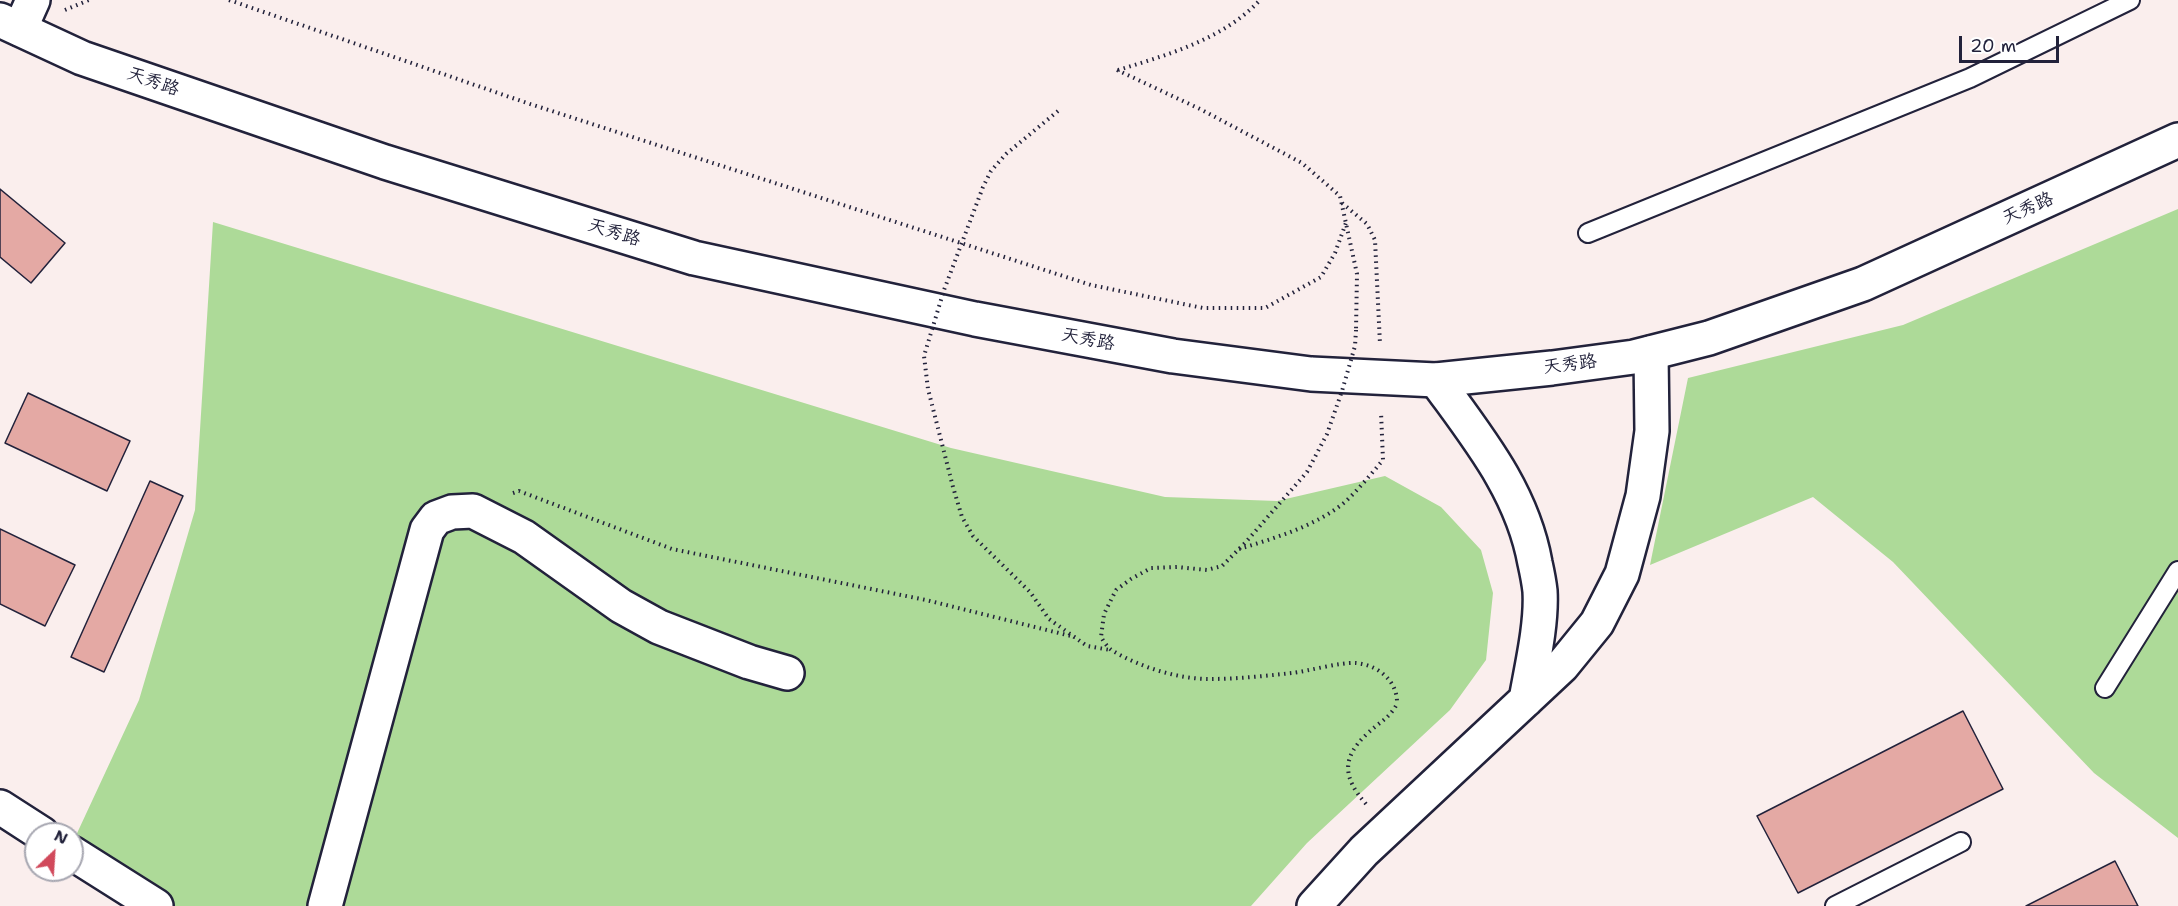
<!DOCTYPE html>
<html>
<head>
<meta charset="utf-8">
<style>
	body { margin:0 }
	#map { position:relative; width:2178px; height:906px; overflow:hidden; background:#faeeed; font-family:"Shantell Sans",sans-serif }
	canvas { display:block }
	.north { position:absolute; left:24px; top:822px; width:60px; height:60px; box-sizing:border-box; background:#fff; border:2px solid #a7a7b1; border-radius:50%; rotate:25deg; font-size:16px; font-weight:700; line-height:24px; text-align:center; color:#22223b }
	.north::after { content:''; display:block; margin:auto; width:21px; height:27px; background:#d1495b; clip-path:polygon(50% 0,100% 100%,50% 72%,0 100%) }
	.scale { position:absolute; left:1959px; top:36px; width:100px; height:27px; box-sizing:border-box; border:3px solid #22223b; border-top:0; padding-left:8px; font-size:18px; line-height:21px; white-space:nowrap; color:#22223b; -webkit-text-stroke:4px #fff; paint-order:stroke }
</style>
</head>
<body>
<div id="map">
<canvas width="2178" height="906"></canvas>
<div class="north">N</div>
<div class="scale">20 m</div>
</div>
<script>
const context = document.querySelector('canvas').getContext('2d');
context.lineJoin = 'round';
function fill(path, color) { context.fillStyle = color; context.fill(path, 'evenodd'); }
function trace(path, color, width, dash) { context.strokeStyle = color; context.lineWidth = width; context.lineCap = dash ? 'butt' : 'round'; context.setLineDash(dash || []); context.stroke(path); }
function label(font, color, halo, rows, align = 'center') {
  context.font = font + ' "Shantell Sans","LXGW WenKai TC",sans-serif'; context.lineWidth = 6; context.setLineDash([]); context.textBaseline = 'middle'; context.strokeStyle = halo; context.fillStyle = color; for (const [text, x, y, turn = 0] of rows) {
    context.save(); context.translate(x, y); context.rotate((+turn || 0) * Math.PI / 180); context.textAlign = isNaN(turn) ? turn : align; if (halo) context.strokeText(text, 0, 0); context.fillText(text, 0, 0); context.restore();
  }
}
fill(new Path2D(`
	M2178,209V838L2094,773L1893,562L1813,497L1650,565L1688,378L1903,325Z
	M213,222L951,448L1165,497L1277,501L1385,476L1441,507L1481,550L1493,593L1486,660L1450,710L1307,843L1251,906H157L72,844L139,700L195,510Z`), '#adda98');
const building = new Path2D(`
	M0,189L65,243L31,283L0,257Z
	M28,393L130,441L107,491L5,443Z
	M150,481L183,496L104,672L71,657Z
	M0,529L75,565L45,626L0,604Z
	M1963,711L2003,789L1798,893L1757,816Z
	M2115,861L2138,906H2026Z`);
fill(building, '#e4a9a4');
trace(building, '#22223b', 1.5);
const lane = new Path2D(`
	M1588,233L1970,78L2130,0
	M2105,688L2178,571
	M1835,906L1961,842`);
const street = new Path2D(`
	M20,29L33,0
	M1436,380C1478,438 1522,491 1535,563C1537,572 1539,582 1540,591C1542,624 1532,666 1526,700
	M0,807L42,834
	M72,853L156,906
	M325,906L427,530L436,518L452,512L473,511L524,537L621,606L659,627L749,662L787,673
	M1314,906L1364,851L1562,666L1597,623L1622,574L1643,496L1652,431L1651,353`);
const secondary = new Path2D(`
	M0,20L82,58L385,162L694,258L975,319L1173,356L1311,374L1436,380L1552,368L1634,357L1709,338L1863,284L2178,140`);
trace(lane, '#22223b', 22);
trace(street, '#22223b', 38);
trace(secondary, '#22223b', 38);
trace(new Path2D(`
	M229,0L527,103L1091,285L1203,308H1265L1321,277L1335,253L1347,220
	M65,10L89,0
	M1117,70L1200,109L1302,163L1340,196L1357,274L1356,330
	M1118,70C1167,55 1224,39 1260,0
	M1342,203L1367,224L1375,240L1380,344
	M513,493L519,491L672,549L926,600L1075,637
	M1239,549C1275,538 1316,526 1345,502C1359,489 1371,474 1383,460L1381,412
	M1366,804C1343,778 1341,758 1367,734C1380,721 1388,720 1397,704`), '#22223b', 4, [1.5, 4.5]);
trace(lane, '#fff', 18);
trace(street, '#fff', 33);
trace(secondary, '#fff', 33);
trace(new Path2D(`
	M1058,111L1006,154L991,171L983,187L944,290L924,356L928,389L953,487L962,517L973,536L1030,592L1049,619L1087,646L1110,650
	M1356,330L1355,346L1342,391L1327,434L1307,472L1245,543L1222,566L1207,570L1177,567L1151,568L1131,579L1116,590L1104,614L1101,637C1104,642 1108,648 1113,651C1140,667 1178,679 1209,679C1236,679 1265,676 1292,673C1309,671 1340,662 1356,663C1378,665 1398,681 1397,704`), '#22223b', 4, [1.5, 4.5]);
label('18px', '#22223b', '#fff', [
	["天秀路",153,82,19],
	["天秀路",2028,209,-24],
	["天秀路",614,233,17],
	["天秀路",1088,340,11],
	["天秀路",1570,365,-7]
]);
</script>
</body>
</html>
